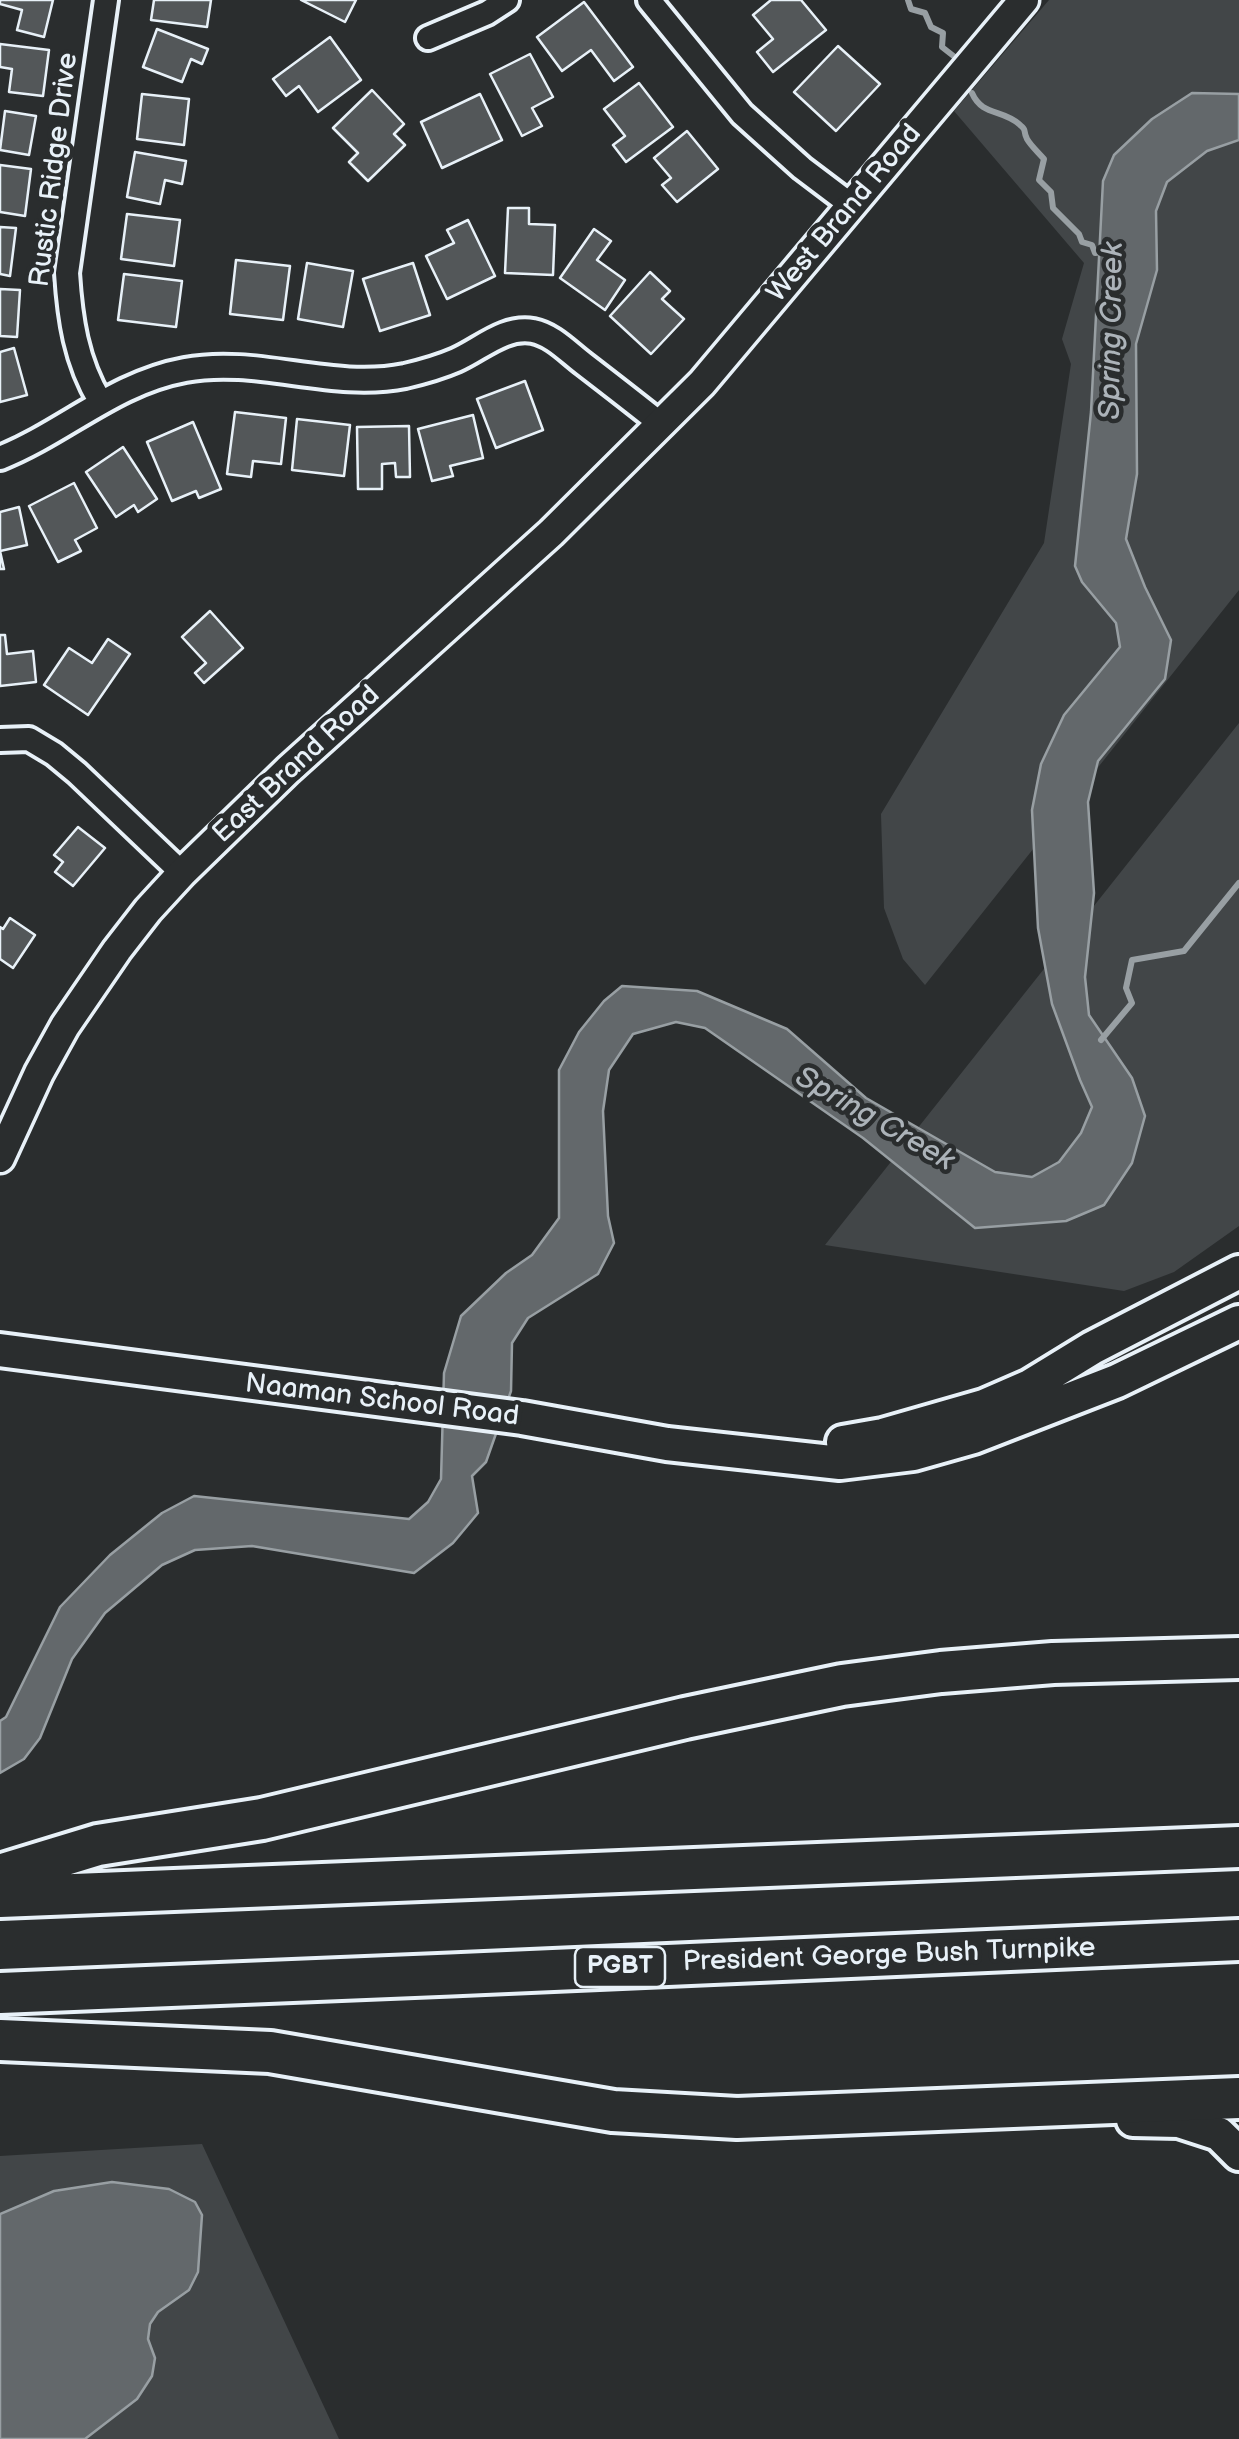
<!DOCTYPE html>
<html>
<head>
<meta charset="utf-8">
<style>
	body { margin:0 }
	canvas { display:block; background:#2a2d2e }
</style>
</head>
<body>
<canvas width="1239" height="2439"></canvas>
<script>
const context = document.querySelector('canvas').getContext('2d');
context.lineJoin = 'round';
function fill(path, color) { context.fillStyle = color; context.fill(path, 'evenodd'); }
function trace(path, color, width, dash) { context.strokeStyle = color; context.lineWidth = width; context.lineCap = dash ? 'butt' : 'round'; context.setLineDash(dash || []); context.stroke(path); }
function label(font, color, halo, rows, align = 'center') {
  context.font = font + ' "Balsamiq Sans",sans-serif'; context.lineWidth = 9; context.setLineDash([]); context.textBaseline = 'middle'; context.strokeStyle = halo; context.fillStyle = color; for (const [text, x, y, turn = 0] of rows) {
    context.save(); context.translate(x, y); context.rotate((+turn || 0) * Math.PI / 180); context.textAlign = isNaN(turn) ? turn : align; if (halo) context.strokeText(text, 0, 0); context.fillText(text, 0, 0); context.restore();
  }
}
fill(new Path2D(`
	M1049,0H1239V590L925,985L903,959L884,908L881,814L1044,543L1071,364L1062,339L1084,263L954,111Z
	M1239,723V1226L1174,1272L1124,1291L825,1245Z
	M202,2144L339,2439H0V2156Z`), '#424648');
const water = new Path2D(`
	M1192,93L1239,94V140L1207,151L1167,182L1156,211L1157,270L1136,344L1137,474L1126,539L1145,587L1171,640L1165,679L1098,761L1088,802L1094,893L1085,977L1089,1015L1132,1078L1145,1116L1132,1163L1104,1205L1066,1221L975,1228L863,1138L705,1028L676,1022L633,1034L609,1070L603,1111L608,1216L614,1243L598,1274L528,1318L512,1343L511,1391L486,1462L472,1476L478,1513L453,1543L414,1573L252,1546L195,1550L162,1565L105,1613L72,1659L40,1738L24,1759L0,1773V1721L6,1717L60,1607L110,1555L162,1513L194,1496L409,1519L428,1502L441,1479L444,1373L461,1316L506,1273L532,1255L559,1218V1070L579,1032L604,1001L622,986L697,991L787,1029L866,1098L995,1172L1032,1177L1059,1162L1081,1133L1092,1107L1080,1080L1052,1004L1038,928L1032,810L1041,764L1064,715L1120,647L1116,623L1082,582L1075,566L1091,412L1103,181L1114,155L1152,119Z
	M112,2182L169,2189L195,2202L202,2215L198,2272L189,2290L158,2312L150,2324L148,2339L155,2358L152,2376L137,2399L85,2439H0V2214L54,2191Z`);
fill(water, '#63686b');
trace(water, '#989fa3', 2.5);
trace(new Path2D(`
	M908,0L911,9L925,13L931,27L943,33L942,47L956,58
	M972,93C982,116 1002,109 1019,124C1028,132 1022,128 1027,139C1031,146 1038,152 1044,159L1039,180L1051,192L1053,208L1079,234L1082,242L1092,245L1095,253L1104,252
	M1101,1040L1132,1003L1126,988L1132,960L1184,951L1239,883`), '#989fa3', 6);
const building = new Path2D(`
	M0,0H53L44,37L17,30L22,10L0,4Z
	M154,0H211L207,27L151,20Z
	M301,0H356L345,22Z
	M771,0H801L826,30L773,72L757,52L773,39L753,15Z
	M584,2L633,67L614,81L591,50L562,71L537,37Z
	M157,29L208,49L202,64L191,59L182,82L143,67Z
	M330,37L361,80L318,112L299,86L286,96L273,79Z
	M0,44L49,50L43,96L9,92L12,69L0,67Z
	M838,46L880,84L836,131L794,92Z
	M530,54L553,97L532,108L542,126L522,136L490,74Z
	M639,83L673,127L626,162L613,145L625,136L604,109Z
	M372,90L404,124L394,134L405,145L368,181L349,162L358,153L333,128Z
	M142,94L189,99L184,145L137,139Z
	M480,94L502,140L442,168L421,122Z
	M5,111L36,116L29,155L0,150Z
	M687,131L718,169L677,202L662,185L671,178L654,158Z
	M135,152L186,161L182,184L165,180L160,204L127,197Z
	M0,165L31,169L25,216L0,212Z
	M508,208H529V224L555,225L553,275L505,273Z
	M127,214L180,220L174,266L121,259Z
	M468,220L495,276L447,299L426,256L454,243L447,230Z
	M0,227L16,228L10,276L0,274Z
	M594,229L611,241L597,260L625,280L605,310L560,278Z
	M236,260L290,266L283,320L230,314Z
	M307,263L353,271L343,327L298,319Z
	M413,263L430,315L380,331L363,279Z
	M650,272L670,291L662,299L684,319L651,354L610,316Z
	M124,274L182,281L176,327L118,320Z
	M0,289L20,290L17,337L0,336Z
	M14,348L27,395L0,402V352Z
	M525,381L543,430L496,448L477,399Z
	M235,412L286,418L281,464L253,461L251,477L227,474Z
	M473,415L483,458L450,466L453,476L432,481L418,429Z
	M297,419L350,425L344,476L292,470Z
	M193,422L221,489L199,498L196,491L172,501L147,442Z
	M409,426L410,477H396L395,463L382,464V489H358L357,427Z
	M123,447L157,499L138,512L134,505L116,517L86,472Z
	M74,483L97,528L75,540L81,551L58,562L29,506Z
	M19,507L27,545L0,551L4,569H0V512Z
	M210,611L243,648L204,683L195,673L206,663L182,637Z
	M0,635H5L7,654L33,651L36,682L0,686Z
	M108,639L130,654L88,715L44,685L69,648L92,663Z
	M78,827L105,848L73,886L55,872L63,862L54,855Z
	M10,918L35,935L13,968L0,959V927L3,929Z`);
fill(building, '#535759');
trace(building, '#e8f1f8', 2.5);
const minor = new Path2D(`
	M649,0L742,114L802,168L851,205
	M428,38L487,13L507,0
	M100,401C76,361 70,319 67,273L106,0
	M0,458C65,432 114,383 185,370C258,356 331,391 405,376C422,372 440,367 456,360C481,349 504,326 533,331C553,335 568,352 584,364C610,384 636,404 662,425
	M0,740L29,739L54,754L77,773L182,873`);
const tertiary = new Path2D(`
	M0,1158L39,1073L65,1026L117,950L148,910L182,873L288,770L551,533L702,383L1024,0`);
const secondary = new Path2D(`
	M0,1350L522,1418L667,1444L840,1463L913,1454L973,1437L1117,1381L1239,1322
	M843,1442L883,1435L984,1406L1030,1386L1092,1348L1239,1272
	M1133,2120L1179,2121L1219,2134L1239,2154`);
const motorway = new Path2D(`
	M0,1875L98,1845L262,1819L685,1718L842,1685L941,1672L1053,1663L1239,1658
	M0,1897L1239,1847
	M0,1993C413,1975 826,1961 1239,1940
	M0,2040L270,2052L613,2111L737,2118L1239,2098`);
trace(minor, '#e8f1f8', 30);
trace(tertiary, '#e8f1f8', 35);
trace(secondary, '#e8f1f8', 40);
trace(motorway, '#e8f1f8', 48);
trace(minor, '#2a2d2e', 22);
trace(tertiary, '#2a2d2e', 28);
trace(secondary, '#2a2d2e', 32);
trace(motorway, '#2a2d2e', 40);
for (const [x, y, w] of [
	[620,1967,90]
]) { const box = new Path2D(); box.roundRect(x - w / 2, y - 20, w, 40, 8); context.fillStyle = '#2a2d2e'; context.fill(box); trace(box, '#e8f1f8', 2.5); }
label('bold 25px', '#e8f1f8', null, [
	["PGBT",620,1967]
]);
label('28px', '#e8f1f8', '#2a2d2e', [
	["Rustic Ridge Drive",55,170,-83],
	["West Brand Road",845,214,-50],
	["East Brand Road",297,765,-43],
	["Naaman School Road",382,1401,7],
	["President George Bush Turnpike",889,1956,-2]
]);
label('italic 30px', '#acb3b9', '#2a2d2e', [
	["Spring Creek",1113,331,-89],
	["Spring Creek",874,1120,30]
]);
</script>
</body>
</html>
